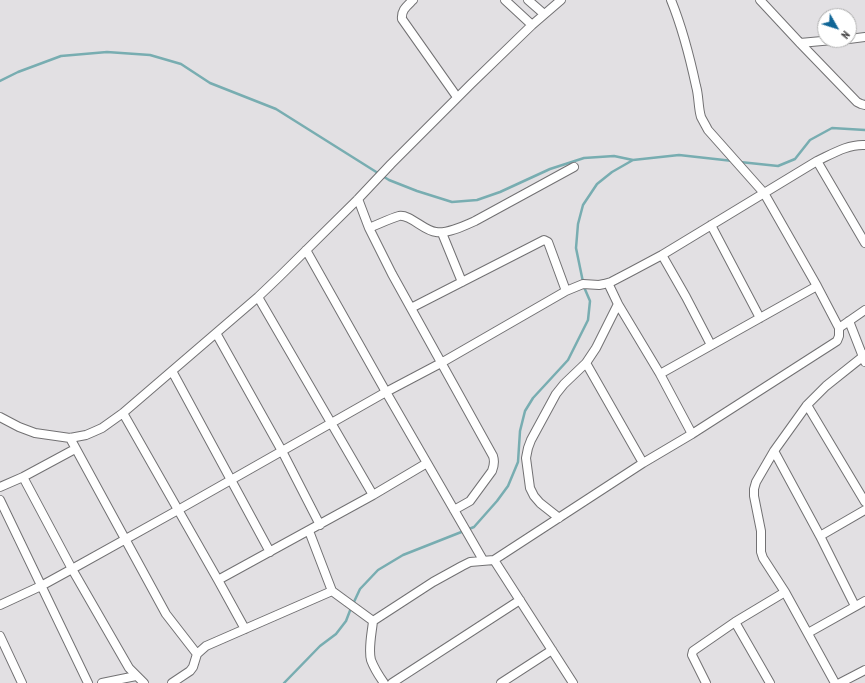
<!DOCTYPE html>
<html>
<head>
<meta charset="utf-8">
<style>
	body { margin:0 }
	#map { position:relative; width:865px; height:683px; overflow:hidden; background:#e2e0e3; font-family:"PT Sans Narrow",sans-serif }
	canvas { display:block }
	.north { position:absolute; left:817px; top:8px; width:40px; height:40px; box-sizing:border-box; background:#fff; border:1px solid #afafaf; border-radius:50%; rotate:129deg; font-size:11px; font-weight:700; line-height:16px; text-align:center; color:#373637 }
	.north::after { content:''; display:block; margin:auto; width:14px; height:18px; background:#0f6596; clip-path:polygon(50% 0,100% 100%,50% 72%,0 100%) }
</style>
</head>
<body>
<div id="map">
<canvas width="865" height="683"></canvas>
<div class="north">N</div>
</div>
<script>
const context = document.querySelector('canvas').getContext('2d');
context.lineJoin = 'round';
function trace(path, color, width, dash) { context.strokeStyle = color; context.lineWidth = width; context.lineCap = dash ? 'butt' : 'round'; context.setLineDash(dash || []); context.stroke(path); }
trace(new Path2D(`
	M0,81L18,72L61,56L107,52L150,55L181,64L210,83L276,109L389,180L417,191L452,202L477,200L500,192L550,169L584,158L614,156L633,160L679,155L733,161
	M740,162L778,166L795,159L810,140L832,128L865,130
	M583,282L576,248L578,224L583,205L597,184L612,172L633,160
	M353,604L360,589L378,570L403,555L474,527L497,501L508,486L518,462L520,431L525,411L533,398L568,360L588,320L590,301L584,287
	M284,683L320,646L336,634L346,621L351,608`), '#78adb1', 2.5);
const minor = new Path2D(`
	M413,0C407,6 401,10 402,19L457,97
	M505,0L532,25
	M528,0L544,14
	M760,0L800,43L857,102L861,104L865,105
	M849,39L865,37
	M800,43L833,40
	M817,161L865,243
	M358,199L369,228L392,274L493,456C495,462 494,466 492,471L470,501L454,510
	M711,225L760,318
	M369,228C377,225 391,218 399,216C410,214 424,231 436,232C447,234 464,226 475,221L574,167
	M442,233L462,282
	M306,250L386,392L483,560
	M662,255L686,297L711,345
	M608,283L618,304L660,374L692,434
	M258,297L373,495
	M618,304L596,348L586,363L643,463
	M411,308L544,240L548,242L566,291
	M849,321L865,362
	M839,328L865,310
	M216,333L282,451L320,525
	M172,371L270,552
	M660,374L817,286
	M807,405L865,502
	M123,413L218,580L245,629
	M0,417L19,427L35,433L70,438L86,435L93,432L102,428L123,413L258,297L279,277L358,199L391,164L471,84L532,25L561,0
	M70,438L166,614L197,654L206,646L332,591L373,621
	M774,451L820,536L855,606
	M23,477L72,569L129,668L144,683
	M0,487L23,477L75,449
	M0,500L88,683
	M559,518L540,503L534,496L530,488L526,458L528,448L531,440L556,394L564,384L586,363
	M309,531L332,591
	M820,536L865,510
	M494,560L643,463L692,434L837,341L839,336V328L817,286L764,193L708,130C706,126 703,121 701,117C698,107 699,96 696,86C690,58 682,27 671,0
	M218,580L373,495L427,463
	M0,605L41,586L72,569L178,510L386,392L441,363L566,291L583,284L599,285L604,284L611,282L632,271L662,255L817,161C832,154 848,144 865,145
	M373,621L433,582L462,566L470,562L494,560L573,683
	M373,621C372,632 368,649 371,660C374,668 379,676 384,683
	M735,622L770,683
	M808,633L865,601
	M0,636L22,683
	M102,683L136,676
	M172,683L190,671L193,667L197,654
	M392,683L520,600
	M501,683L552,650
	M706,683L692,655L693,651L735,622L785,592
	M835,683L785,592L763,558L761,552V531L754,496V489L756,482L774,451L807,405L826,386L865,355
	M840,683L865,670`);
trace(minor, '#727173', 10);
trace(minor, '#fff', 8);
</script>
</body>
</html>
